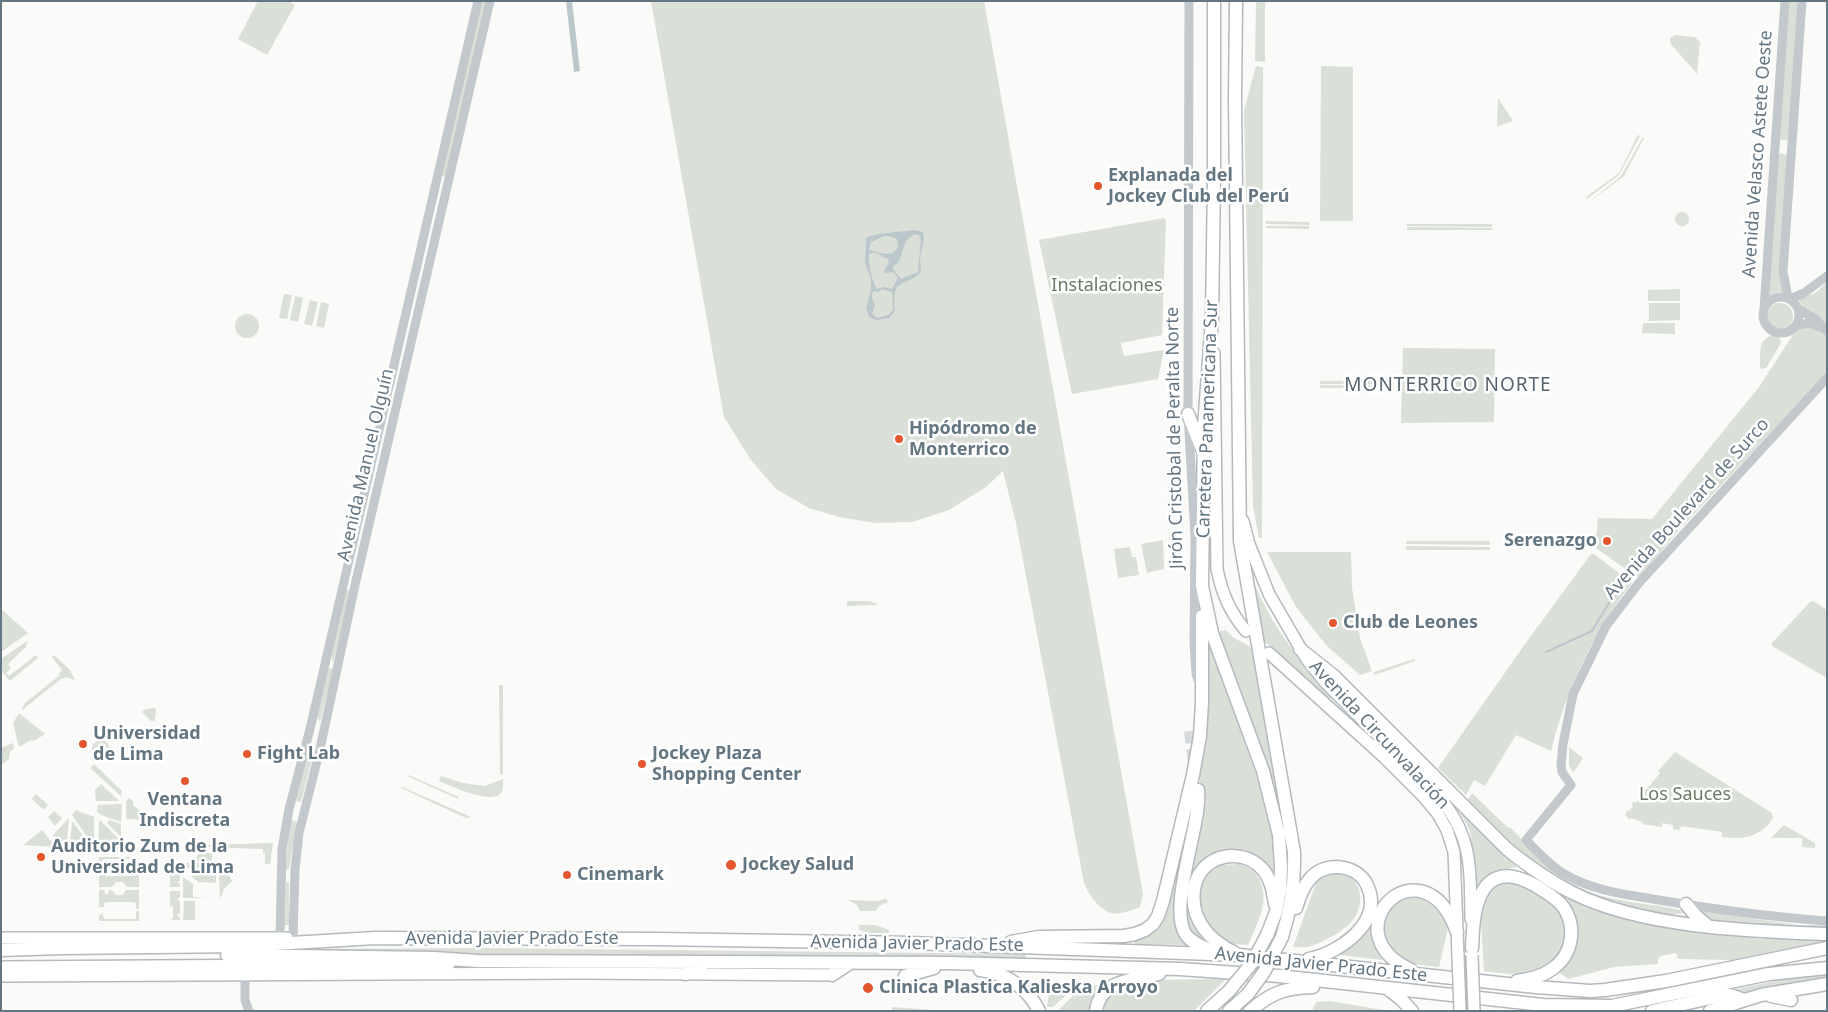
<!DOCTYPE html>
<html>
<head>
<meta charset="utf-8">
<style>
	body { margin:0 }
	#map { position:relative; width:1828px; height:1012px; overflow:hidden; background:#fafaf8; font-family:"Noto Sans",sans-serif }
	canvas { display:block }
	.frame { position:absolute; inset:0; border:2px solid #657683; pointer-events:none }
</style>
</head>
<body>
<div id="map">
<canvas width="1828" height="1012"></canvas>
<div class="frame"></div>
</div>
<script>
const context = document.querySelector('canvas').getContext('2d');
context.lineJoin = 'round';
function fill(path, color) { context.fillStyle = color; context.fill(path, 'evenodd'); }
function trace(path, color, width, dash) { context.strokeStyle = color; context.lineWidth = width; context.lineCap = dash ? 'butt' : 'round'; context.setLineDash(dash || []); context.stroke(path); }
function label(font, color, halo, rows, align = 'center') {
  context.font = font + ' "Noto Sans",sans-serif'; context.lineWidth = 5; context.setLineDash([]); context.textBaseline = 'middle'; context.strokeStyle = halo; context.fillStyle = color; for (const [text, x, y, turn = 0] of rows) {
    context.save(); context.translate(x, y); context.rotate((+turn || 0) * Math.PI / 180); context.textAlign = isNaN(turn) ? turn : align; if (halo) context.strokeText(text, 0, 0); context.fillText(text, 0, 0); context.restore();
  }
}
fill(new Path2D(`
	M258,1H288L295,5L267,55L238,39Z
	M481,1H487L447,178L441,175Z
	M651,1H984L1143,894L1140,907C1134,909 1128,912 1121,913C1103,917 1090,897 1084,883L1016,523L1003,471L986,487L949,510L912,522L875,523L839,517L809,508L776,489L751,460L724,417Z
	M1256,1H1265V62L1255,61Z
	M1789,1H1798L1789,136L1787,140H1781L1779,136Z
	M1675,35L1695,37L1700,42L1697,74L1670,43V38Z
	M1256,66L1263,67L1262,538H1259L1253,506L1244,110Z
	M1321,66L1353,67V221H1320Z
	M1498,98L1513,121L1504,124L1497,127Z
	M1638,135L1640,136L1619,175L1587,199L1586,197L1619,173Z
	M1643,137L1644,138L1624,176L1589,202L1621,176Z
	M1781,153L1788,156L1779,274L1785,293L1779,292L1767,296L1777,156Z
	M1675 219a7 7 0 1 1 14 0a7 7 0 1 1-14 0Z
	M1164,218L1166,220L1162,335L1121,343L1124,356L1164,350L1158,379L1072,394L1039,240Z
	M1266,221L1309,222V225L1266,224Z
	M1407,224H1492V227L1407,226Z
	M1266,226H1309V229L1266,228Z
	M1407,227L1492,228V230H1407Z
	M1827,281V327L1807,313L1797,297C1815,294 1814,296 1827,281Z
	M1680,289V301H1648V290Z
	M284,294L292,295L287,319L279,318Z
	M295,296L303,298L298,322L290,320Z
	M310,300L318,302L312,326L304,324Z
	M321,302L329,304L324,328L316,326Z
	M1649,303H1680V320L1649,321Z
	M1767 316a13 13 0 1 1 26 0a13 13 0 1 1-26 0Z
	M235 326a12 12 0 1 1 24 0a12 12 0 1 1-24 0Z
	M1643,323H1675V334L1642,333Z
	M1800,327H1817L1827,336V373L1678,531L1640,577H1637L1593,546L1592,544L1597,531L1598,518L1652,519L1759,387L1796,330Z
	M1773,335L1779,337L1781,341L1780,345L1766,368L1761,369L1760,367C1761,352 1757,340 1773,335Z
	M1403,348L1495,349L1494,422L1401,423Z
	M1320,381H1394V384H1320Z
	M1320,385L1394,386V388H1320Z
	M1163,540L1164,569L1147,573L1141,544Z
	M1406,541H1490V545L1406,544Z
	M1406,546L1490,547V550H1406Z
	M1130,547L1132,557H1136L1139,575L1118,578L1114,549Z
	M1267,552H1351L1352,588L1360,638L1372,671L1360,675L1327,646L1296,607Z
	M1591,554H1594L1632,583C1593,632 1566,690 1551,751L1516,735L1485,786L1474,780L1466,795L1438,768L1525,644Z
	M1251,574C1269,625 1297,655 1331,697L1328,700L1263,640Z
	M346,589L351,591L333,663L331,652Z
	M847,601H870L878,605L847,606Z
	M1813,601L1827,610V678L1772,646V643L1810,602Z
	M1,609L28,633L1,652Z
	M1226,630C1235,642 1244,640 1252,649L1282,811L1281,812L1272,784L1218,632Z
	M1206,636C1219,671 1232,706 1244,740C1258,780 1279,835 1273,877L1232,851L1215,852L1203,859L1188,880L1206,802L1198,775L1205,750Z
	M27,641L28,642L26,645L27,646L8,664L11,668L6,673L9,676L36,655L38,658L10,681L1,670V659Z
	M54,655L69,669L75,680L67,677L61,679L27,706L23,710L22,709L25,703L60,675L59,673L62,670L52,657Z
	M1414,659L1415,661L1374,675V672Z
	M328,668L333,669L320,722L317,717Z
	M499,685H503V775L500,774Z
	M152,708H155L156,711L155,721H151L142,712L144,710Z
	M19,713L45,734L34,741L31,740L19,747L13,723Z
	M92 749a9 9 0 1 1 18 0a9 9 0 1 1-18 0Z
	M13,743L14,749L10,751L9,759L1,765V748Z
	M309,746L314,751L301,802L296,801Z
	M1569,747L1583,758L1573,773L1569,765Z
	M1675,752L1772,813L1773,818C1761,837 1744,840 1722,837V832L1681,826L1680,830L1673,829V825L1662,823V827L1642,824L1643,822L1631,818L1630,820L1625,815L1627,810L1629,811L1633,806L1631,804L1634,801L1636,803L1643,793L1642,792L1644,789L1646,790L1660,773L1658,771Z
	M94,764L122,791L121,796L90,768Z
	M408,775L459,797L458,799L407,776Z
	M441,776L463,783L485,786L503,779C503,783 504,791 500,794C488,804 452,786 439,781Z
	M101,784L119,801H96L95,790Z
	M402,787L471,817L466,818L401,788Z
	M1472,793L1507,827L1511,828C1538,857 1565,888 1606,897C1634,904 1662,905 1690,912L1669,915L1609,902L1547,875L1502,837L1467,801Z
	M36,794L48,805L44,810L32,799Z
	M129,798L133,801V805L148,818L147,820L126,819V802Z
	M1455,803L1517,867C1495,871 1489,874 1478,893L1470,831Z
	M122,804L121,822L101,815L97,812L98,805Z
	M76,810L94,817V847L72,815Z
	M54,811L62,818L55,826L48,817Z
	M69,818L66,851L53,835Z
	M109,820L121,824V837L107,823Z
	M291,820L297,822L289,869L285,870L288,840Z
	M99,821H101L121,841V853L98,852Z
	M73,822L74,823L94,852H69L72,823Z
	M1784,825L1815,843V848L1802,847V838H1771Z
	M42,830L56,847L23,845Z
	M273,843L270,864H265V853H263V849L206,847V853H212V861H195L203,845Z
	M99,857H135L139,860L141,866L136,867L135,859H103L102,865V863H99Z
	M1178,857H1184L1177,910L1178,934L1187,945L1135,944V941L1160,926Z
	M185,863H191L193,865L194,863H213V868H202L201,865L199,868H185Z
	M1240,864C1244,866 1251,868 1254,872C1274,894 1258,922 1248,945L1231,944L1216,934L1205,921L1201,907L1200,888L1207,875L1221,865Z
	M136,869H139V887H127L123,882H116L112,887H99V870H103V874L106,876H132L136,875Z
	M170,871L180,875V881L177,882L180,884V887H170Z
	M1327,872C1333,873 1341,873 1346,875C1367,885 1363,915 1346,927C1338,934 1319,944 1308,947C1303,948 1297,947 1293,947L1316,883Z
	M189,874H216V883L198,882Z
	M219,874H228L232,881L224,889L220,900Z
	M183,877L193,884V897L209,898H183Z
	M1506,880L1530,886L1562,912L1567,933L1560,954L1541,972L1517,975L1484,971L1480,905L1486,891Z
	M286,882H289V925H285Z
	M99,890H104L106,895L108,894L109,890H112L116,895H123L126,890H139V909H136V903L132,902H107L104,903V907H99Z
	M170,891H180V897L177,899L180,901V913L177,915L180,917V920H171L173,918V907L170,906Z
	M1407,894H1414L1436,902L1448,928L1439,967L1404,963L1382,940L1385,910Z
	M1565,895L1587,907L1630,921L1707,933L1763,939L1826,938V943L1733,960L1678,959L1676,953L1660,956L1658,960V964L1614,967L1568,979L1560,973L1559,970L1567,960L1563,899Z
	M886,898L888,902L879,906L876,911H860L857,905L848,900L878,901Z
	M184,901H195V920H183Z
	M1185,907L1189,908C1192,926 1200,937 1216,946L1209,945L1189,933Z
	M136,911H139V921H99V915L102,914V912L104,919H136Z
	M1700,911L1798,925H1827V927H1789L1711,920L1705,917Z
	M1370,924L1373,925L1375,945L1382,960L1340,955L1362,937Z
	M859,925H875L889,930V933H868L859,930Z
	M479,948L1026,954V959H395L291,951V949Z
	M1827,974V979L1746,994L1731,990L1785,979Z
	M1226,979L1194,1011H1099L1104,995L1141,980Z
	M1105,984L1092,1011H1058L1080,988Z
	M1056,986L1075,987L1053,1007H1047L1049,993H1055Z
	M1329,1001L1389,1011H1312L1316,1002Z
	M892,1007L948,1011H892Z`), '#dadfd7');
fill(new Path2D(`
	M566,1H572L580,71L574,72Z
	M913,230L923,232L924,238L920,258L921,272C904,289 892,275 895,311L889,318L877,320L869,317L866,308L871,291V279L865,262L866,238C873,233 902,232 913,230ZM915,234L919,235L921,240L918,272L901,279L893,269V267C895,265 898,263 899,261C904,251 903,239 915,234ZM884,236H889L897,239L898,248L894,252C886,257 877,251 869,250L871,242ZM874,252L888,259L889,262L884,271L886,273L893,272L898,278L892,289L883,287L877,289C872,282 868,262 869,254ZM882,289L892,292L893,310L888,315L877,318L872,314L875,304C872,300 870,295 874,291L878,292Z`), '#bbc7cb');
trace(new Path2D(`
	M1546,652L1592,631L1618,588L1619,577`), '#bbc7cb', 2);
trace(new Path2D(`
	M1190,731L1194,763`), '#d5d9db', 12, [12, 6]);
const major = new Path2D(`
	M1214,353L1217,569C1222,594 1230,612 1246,631
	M1243,521L1249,544L1269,594L1306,658L1325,682L1434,791C1473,834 1470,865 1471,919
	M1269,653L1385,758L1423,796L1438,814L1447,830L1454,852L1458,956
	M1,938H287
	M1,967L449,964
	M1,976L581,973L832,975`);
const highway = new Path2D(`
	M1214,1V179L1212,319L1204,427L1202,586L1212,633L1263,771L1279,835L1281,867L1280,890L1276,912L1267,935
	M1236,1L1235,99L1240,541L1294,852C1295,882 1291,909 1282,937
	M1188,414L1202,449
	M1300,649L1334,676L1507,849C1528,866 1549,881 1573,893C1643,928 1750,931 1827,934
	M1198,790C1202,824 1167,907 1186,935C1192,943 1203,947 1212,951
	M1686,904L1695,915L1708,926
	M1296,908C1299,899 1302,888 1309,880C1323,861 1356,863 1367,885C1385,922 1339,953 1309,959
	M1011,942L1038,937L1124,936L1135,934L1145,930L1153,924L1158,916L1163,901L1193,775L1200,736L1202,702V616
	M1472,948C1473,929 1473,906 1484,889C1500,866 1526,879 1544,891C1552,896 1559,901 1564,908C1570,917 1572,927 1571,937C1568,966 1543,978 1517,981
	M1,950L62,948L241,946L375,938L655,939L910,943L1239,955L1536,987L1590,991L1605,990L1666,981L1827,948
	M1235,953C1210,941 1190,920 1194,890C1195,882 1198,875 1203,869C1220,851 1249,852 1264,871C1271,880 1273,892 1275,904
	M227,955L434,958L478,961L948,963L1180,969L1279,976L1543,1005L1612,1006L1769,974L1827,968
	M980,970C1006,973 1028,988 1039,1011
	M1411,970C1327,931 1423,836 1457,932
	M685,974L704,963
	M832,975L850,963
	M905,976L934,968
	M1388,989L1401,999L1412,1011
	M1771,996L1791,1000
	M1096,1011C1100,979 1134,980 1159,974
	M1207,1011L1229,991
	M1229,1011L1248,994
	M1250,1011C1272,992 1285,988 1313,987
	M1652,1011L1724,995H1730L1744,1000
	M1710,1011L1761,995L1827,984`);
trace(major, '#b5babe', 14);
trace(highway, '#b4b9bd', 15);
trace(new Path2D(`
	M1189,1L1188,414L1195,536L1194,643L1196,674L1198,680
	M1763 315a18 18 0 1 1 36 0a18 18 0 1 1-36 0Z
	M1788,298L1783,271L1802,1
	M1790,299L1804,293L1827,276
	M1764,309L1785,1
	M1798,309L1815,319L1827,331
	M1796,325L1810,323L1820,327
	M1827,378L1638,584L1606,626L1573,694L1563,744L1561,765L1562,772L1571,785L1526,840C1538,852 1551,867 1566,875C1596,892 1631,895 1665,901C1719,910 1772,917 1827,921
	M280,938L282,849L289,809L310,729L478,1
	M293,938L295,869L299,833L320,749L355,585L490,1
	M245,976V1000L249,1011`), '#c3c8cc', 9);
trace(major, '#fff', 11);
trace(highway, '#fff', 12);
const majorBridge = new Path2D(`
	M1472,955L1474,1011
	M1458,956L1460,1011`);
const highwayBridge = new Path2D(`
	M1229,991L1252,963L1267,935
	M1248,994L1264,972L1282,937`);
trace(majorBridge, '#b5babe', 14, []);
trace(highwayBridge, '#b4b9bd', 15, []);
trace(majorBridge, '#fff', 11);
trace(highwayBridge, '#fff', 12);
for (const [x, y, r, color] of [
	[1098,186,5,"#e4572e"],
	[899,439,5,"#e4572e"],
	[1607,541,5,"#e4572e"],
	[1333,623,5,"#e4572e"],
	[83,744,5,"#e4572e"],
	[247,754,5,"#e4572e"],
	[642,764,5,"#e4572e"],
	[185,781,5,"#e4572e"],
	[41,857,5,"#e4572e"],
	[731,865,6,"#e4572e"],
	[567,875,5,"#e4572e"],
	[868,988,6,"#e4572e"]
]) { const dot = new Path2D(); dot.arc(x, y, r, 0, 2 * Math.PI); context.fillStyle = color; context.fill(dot); trace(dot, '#fff', 2); }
label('18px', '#657683', '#fff', [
	["Avenida Velasco Astete Oeste",1758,154,-86],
	["Carretera Panamericana Sur",1208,419,-88],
	["Jirón Cristobal de Peralta Norte",1175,438,-91],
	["Avenida Manuel Olguín",366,465,-77],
	["Avenida Boulevard de Surco",1687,509,-48],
	["Avenida Circunvalación",1379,735,47],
	["Avenida Javier Prado Este",512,939],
	["Avenida Javier Prado Este",917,944,1],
	["Avenida Javier Prado Este",1321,965,6]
]);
label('bold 18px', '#657683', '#fff', [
	["Explanada del",1108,176],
	["Jockey Club del Perú",1108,197],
	["Hipódromo de",909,429],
	["Monterrico",909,450],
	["Serenazgo",1597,541,"right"],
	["Club de Leones",1343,623],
	["Universidad",93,734],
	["de Lima",93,755],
	["Fight Lab",257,754],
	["Jockey Plaza",652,754],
	["Shopping Center",652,775],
	["Ventana",185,800,"center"],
	["Indiscreta",185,821,"center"],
	["Auditorio Zum de la",51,847],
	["Universidad de Lima",51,868],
	["Jockey Salud",742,865],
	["Cinemark",577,875],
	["Clinica Plastica Kalieska Arroyo",879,988]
], 'left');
label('18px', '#687a64', '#fff', [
	["Instalaciones",1107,286],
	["Los Sauces",1685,795]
]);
context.letterSpacing = '1px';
label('19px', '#57646e', '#fff', [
	["MONTERRICO NORTE",1448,386]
]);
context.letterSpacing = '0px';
</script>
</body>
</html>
